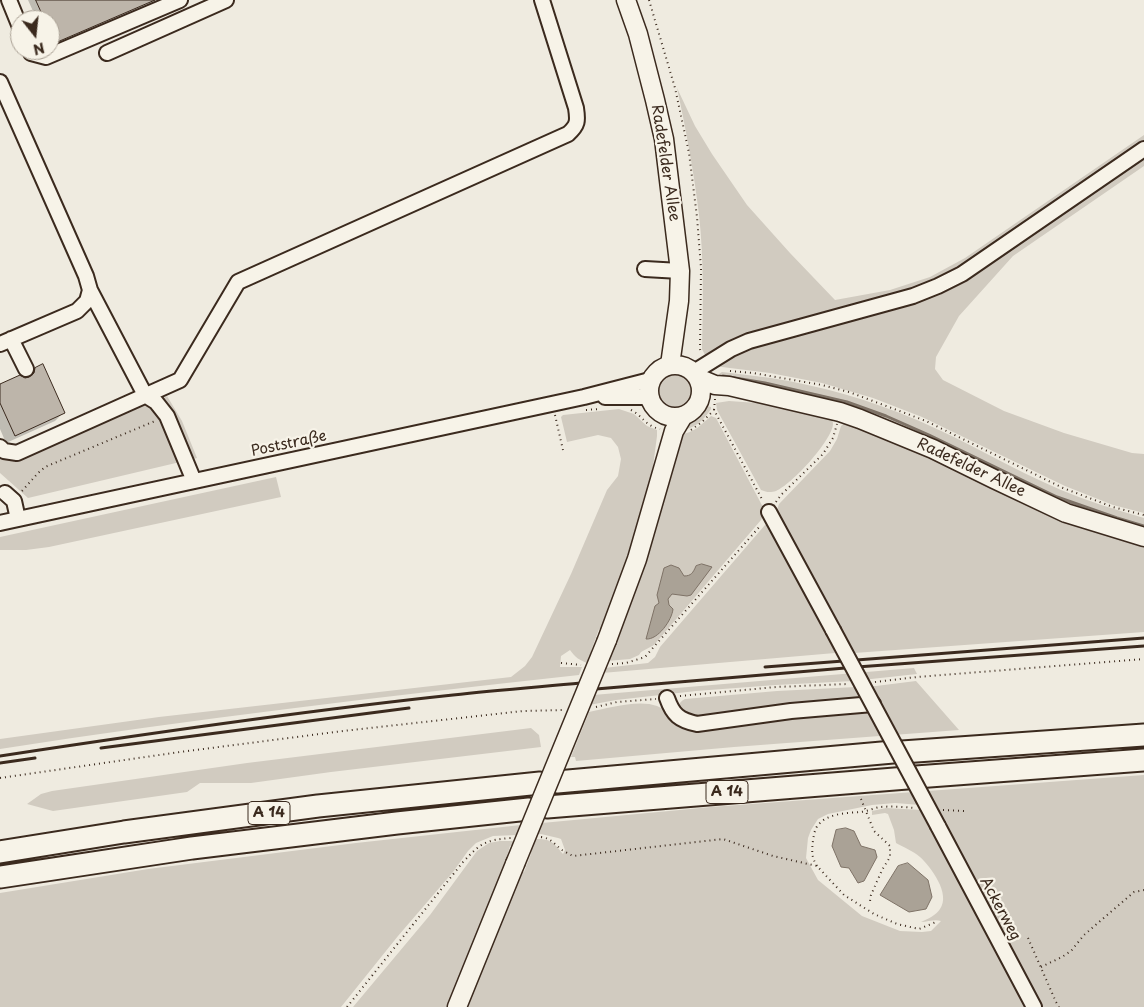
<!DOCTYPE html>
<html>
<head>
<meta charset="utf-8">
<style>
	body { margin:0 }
	#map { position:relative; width:1144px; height:1007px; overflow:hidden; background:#efebe0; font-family:"Playpen Sans",sans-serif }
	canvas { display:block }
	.north { position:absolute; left:10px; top:10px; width:50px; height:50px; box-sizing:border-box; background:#f7f3e8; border:1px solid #aca397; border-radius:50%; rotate:164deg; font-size:14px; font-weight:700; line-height:20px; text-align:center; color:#3b2a1e }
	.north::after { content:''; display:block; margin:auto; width:18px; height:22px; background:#3b2a1e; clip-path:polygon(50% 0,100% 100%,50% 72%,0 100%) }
</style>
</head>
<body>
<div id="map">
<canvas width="1144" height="1007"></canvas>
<div class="north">N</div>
</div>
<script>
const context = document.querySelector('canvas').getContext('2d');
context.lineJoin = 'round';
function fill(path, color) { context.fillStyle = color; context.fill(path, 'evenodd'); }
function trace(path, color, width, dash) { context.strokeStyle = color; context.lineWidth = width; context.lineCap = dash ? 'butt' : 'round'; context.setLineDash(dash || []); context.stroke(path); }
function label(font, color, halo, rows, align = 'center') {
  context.font = font + ' "Playpen Sans",sans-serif'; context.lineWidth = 4.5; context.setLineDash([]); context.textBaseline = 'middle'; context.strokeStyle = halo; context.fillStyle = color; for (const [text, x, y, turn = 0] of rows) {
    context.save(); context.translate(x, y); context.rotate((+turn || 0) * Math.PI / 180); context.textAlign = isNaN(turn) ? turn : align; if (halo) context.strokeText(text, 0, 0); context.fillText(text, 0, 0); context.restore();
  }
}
fill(new Path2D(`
	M677,88L695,126L712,154L747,205L790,253L835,300L890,290L930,277L965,258L1144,135V142L968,262L932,281L894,294L747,335L726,344L706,357L702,349C703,304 704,260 699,215C694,172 686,130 677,88Z
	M1144,157V166L1013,256L959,316L936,357L935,369L943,380L1004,411L1064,433L1132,453L1144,454V513L1113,505L1065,486L922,417L873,398L822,383L770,373L714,366L742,351L756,346L914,302Z
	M653 390a21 21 0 1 1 42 0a21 21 0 1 1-42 0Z
	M722,372C739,374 755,376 771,378C822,386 870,400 917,420C966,441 1012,469 1061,490C1088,501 1116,510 1144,518V531L1093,516L944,447L717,381C718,376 718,374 722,372Z
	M167,396L182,421L197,458L28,498L0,473V452L139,402L145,406L156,402Z
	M729,401L772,404L830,416C832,419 833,421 833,424C832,441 791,485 776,491C770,493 766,492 761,490L717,410L716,403Z
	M707,406L711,407V409C704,420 693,430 680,430L688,422Z
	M619,409L634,414L647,426L657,430V436L652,474L646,508L604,630L599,629L592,648L588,663C580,661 575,657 570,650L561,656L560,667H582L579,675C386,696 192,719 0,749V739L159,717L511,677L525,666L532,657L571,574L607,490L618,476L621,459L618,447L611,438L598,435L567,442L561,417L563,415Z
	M711,416L716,418L765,511L761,520L654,645L641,652L639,655L630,659L607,661L619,635L620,631L617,630L679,434C692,435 702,424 711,416Z
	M847,421L1144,543V632L854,653L838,629L777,516V510L779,504L830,451L837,439L841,426Z
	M276,477L281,497L49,547L26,550H0V537Z
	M767,524L773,526L827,630L835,653L602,673L604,668L648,663L655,657L660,647L765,525Z
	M914,668L917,674L853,681L776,685L696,691L616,700L589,705L593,695Z
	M916,681L959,730L734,747L576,761L575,757H571L589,712C608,708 639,699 657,706C662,708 666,712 670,715C680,722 689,726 702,726L792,714V715L798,716L808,715C811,711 810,707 807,703L791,706V708L701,721C695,721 690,720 685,718C676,713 676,703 685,699L777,691L876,686Z
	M531,728L539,735L541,747L331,772L251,783H200L187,792L53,811L27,804L41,794L52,791L247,763Z
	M1144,775V1007H1039L933,806L895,803L872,805L828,814L818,819L811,830L808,838L806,858L818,880L862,916L900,931L922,932L931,931L941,921C934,919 928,922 921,922C928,919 936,915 940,909C951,894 931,867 920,857C913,851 903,847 896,843L894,830L888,814L885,813L872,815V811L886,808L922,810L937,840L948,857L1029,1007H463L521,871L524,872L531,854L534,839C551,839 552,841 563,854L565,850L561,839L558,838L541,834L493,836L476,843L468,851L453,872L398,936L341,1007H0V893L148,869L356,843L521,825L711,807Z
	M500,841H516L514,845L510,846L503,869V871L449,1007H353L430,915L477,851L489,843Z`), '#d1cbc0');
const water = new Path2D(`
	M702,564L712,567L691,595L687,596L672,594L668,599L669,605L673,609C672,620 658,640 646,639L655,606L659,603L657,595L664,568L671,565L679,568L684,576C691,576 693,573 696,566Z
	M846,828L854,831L861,846L875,850L877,857L864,881L858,883L849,868L841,867L832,846L836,830Z
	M908,863L928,880L932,897L926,909L909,912L880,895L898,866Z`);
fill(water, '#aaa296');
trace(water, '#7e7266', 1);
fill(new Path2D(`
	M28,0H161L50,48V20H37Z
	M35,369L63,413L55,421L6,443L0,429V385L25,379Z`), '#0003');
trace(new Path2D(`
	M723,376L765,383L847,402L886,416L929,435L1057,497L1117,518L1144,526`), '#7e7266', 3);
const building = new Path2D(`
	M36,0H155L55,43L50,31V20H45Z
	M43,364L65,413L15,436L0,403V384L20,375L25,378L29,377L34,373L35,368Z`);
fill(building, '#bdb5aa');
trace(building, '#3b2a1e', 1);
const minor = new Path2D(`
	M9,0L20,27
	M30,50L31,53L46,57L180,0
	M107,53L226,0
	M0,82L86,276L90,290L87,301L77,311L0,344
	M645,269L680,271
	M90,290L145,395L156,402L167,416L194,481
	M11,339L26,369
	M694,372L731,349L749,341L913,296L938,286L962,274L1144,149
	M605,397H649
	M0,447L4,451L17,453L180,380L238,282L568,134C578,125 578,121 576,108L542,0
	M5,493L14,501L18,519
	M769,512L833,630
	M0,523L584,397L650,380
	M667,698C673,715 679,720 697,724L791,711L873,704
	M938,826L1034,1007`);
const major = new Path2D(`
	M626,0L638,34L655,100L664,139L680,271L679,301L670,365
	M649 391a26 26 0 1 1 52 0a26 26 0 1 1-52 0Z
	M698,378L715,385L729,386L840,412L860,419L933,449L994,479L1066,513L1144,537
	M607,640L637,559L674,431L683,416
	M457,1007L515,864`);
const highway = new Path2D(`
	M902,752L1144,735
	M916,777L1144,760
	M557,782L893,752
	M547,807L907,778
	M0,852L124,832L318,806L540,783
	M0,877L192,848L397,823L529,809`);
trace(minor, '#3b2a1e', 18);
trace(major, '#3b2a1e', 21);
trace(highway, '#3b2a1e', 25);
trace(new Path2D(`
	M649,0L675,88L689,153L697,217L701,268L700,349L701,354
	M730,371L753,373L822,385L849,392L926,421L1063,488L1113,507L1144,515
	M715,399L714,410L763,501
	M586,410L599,409
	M631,410C643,416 645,426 660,429
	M555,415L563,450
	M691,430L702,422L714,410
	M22,491L38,473L45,467L155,421
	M776,502L781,495L823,454L833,438L837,424
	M561,663L581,665
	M612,664L626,663L645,657L761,525
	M875,682L917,677L1144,659
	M680,696L776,687L848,684
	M596,707L617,702L656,699
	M0,778L180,752L343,731L523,711L563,710
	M861,799L874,831L890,846V857L882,870L871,895L870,901
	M943,810L965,811
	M541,837C551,838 554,844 562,850C565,852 569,854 573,856L723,839L773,856L817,866L844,895L874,914L897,924L919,929L936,922
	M817,866C811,856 812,852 813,840C814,834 815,827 820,823C830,813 848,813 861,812C868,811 874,808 880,807C892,806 904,807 915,808
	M1028,938L1056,1002L1059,1007
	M1041,967L1062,957L1071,951L1084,935L1134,892L1144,890
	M347,1007L463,862C481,843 485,840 511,838`), '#3b2a1e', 2, [1, 4]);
trace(minor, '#f7f3e8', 14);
trace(major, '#f7f3e8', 18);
trace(highway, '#f7f3e8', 21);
trace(new Path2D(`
	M765,667L1144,638
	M596,689L857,667L1144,646
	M101,748L409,708
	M0,756C151,733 302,711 453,695C496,690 538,687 581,683
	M0,763L35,758`), '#3b2a1e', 3);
const minorBridge = new Path2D(`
	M833,630L938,826`);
const majorBridge = new Path2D(`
	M515,864L607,640`);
trace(minorBridge, '#3b2a1e', 18, []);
trace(majorBridge, '#3b2a1e', 21, []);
trace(minorBridge, '#f7f3e8', 14);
trace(majorBridge, '#f7f3e8', 18);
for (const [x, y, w] of [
	[727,792,42],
	[269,813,42]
]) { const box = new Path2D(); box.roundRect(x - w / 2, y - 11.5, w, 23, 4); context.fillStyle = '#f7f3e8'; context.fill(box); trace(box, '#3b2a1e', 1); }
label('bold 14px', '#3b2a1e', null, [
	["A 14",727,792],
	["A 14",269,813]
]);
label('15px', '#3b2a1e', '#f7f3e8', [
	["Radefelder Allee",665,163,81],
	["Poststraße",289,444,-12],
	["Radefelder Allee",971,468,25],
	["Ackerweg",1000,909,62]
]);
</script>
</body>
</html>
